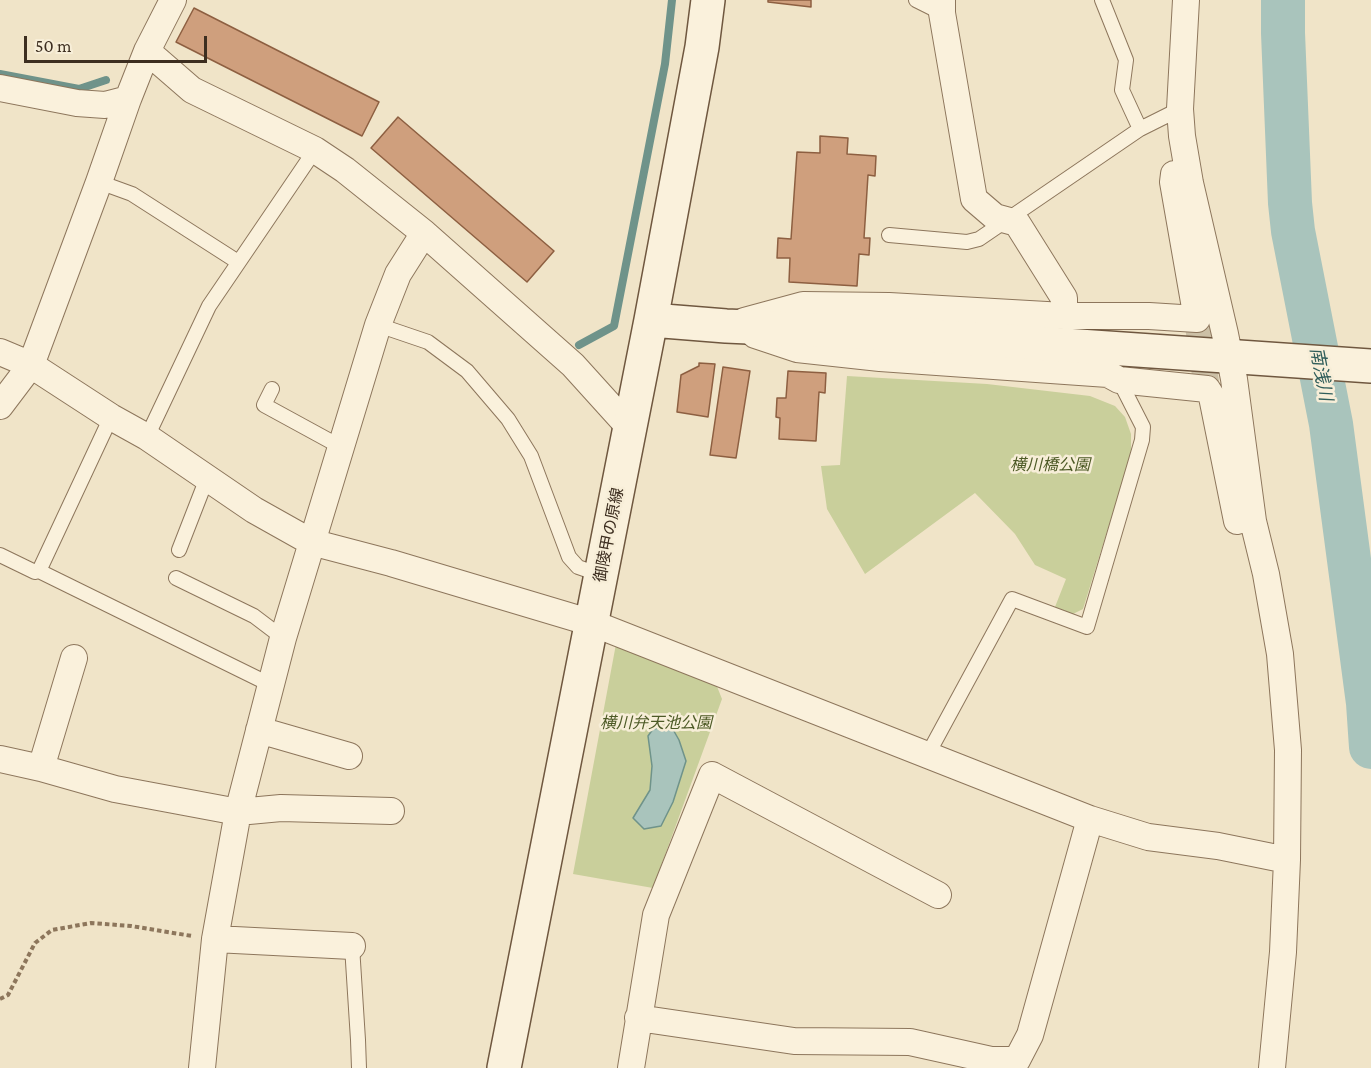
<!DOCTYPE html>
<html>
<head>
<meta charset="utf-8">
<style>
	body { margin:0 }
	#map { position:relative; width:1371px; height:1068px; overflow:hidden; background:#f0e4c8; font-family:"Crimson Pro",serif }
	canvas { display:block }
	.scale { position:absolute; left:24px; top:36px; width:183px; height:27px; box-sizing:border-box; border:3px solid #3d2e20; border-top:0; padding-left:8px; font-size:18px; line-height:21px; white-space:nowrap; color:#3d2e20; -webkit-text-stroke:4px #f7eed8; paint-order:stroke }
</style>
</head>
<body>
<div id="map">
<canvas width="1371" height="1068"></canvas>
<div class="scale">50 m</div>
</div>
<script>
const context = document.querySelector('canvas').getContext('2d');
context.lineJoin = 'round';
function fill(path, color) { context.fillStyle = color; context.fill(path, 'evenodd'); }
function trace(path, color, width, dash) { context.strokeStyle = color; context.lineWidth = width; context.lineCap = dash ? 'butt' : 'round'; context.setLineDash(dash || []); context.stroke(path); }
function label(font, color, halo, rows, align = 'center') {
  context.font = font + ' "Crimson Pro","Noto Sans JP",serif'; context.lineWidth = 5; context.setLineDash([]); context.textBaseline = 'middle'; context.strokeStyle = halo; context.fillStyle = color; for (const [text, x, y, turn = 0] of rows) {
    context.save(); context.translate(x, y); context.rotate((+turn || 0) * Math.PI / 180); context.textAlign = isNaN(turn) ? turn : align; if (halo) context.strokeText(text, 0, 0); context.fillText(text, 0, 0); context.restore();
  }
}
fill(new Path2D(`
	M847,376L987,384L1090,396L1115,406L1125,417L1131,434V454L1083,609L1073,614L1055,607L1066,579L1035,565L1015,534L975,493L865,574L827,509L821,466L840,465Z
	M616,644L716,684L722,699L653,888L573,874Z`), '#c9cf9b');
const water = new Path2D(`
	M671,726L679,740L686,761L673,802L661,826L644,829L633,818L650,790L652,766L648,736L653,729Z`);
fill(water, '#a9c4bc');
trace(water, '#6f938a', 1.5);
trace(new Path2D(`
	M0,74L79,89L106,80
	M579,345L614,326L665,64L672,0`), '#6f938a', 8);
trace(new Path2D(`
	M1283,0V33L1290,203L1293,231L1331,424L1368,703L1371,747`), '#a9c4bc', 44);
const building = new Path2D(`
	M768,0H811V7L768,2Z
	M194,8L379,102L362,136L176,42Z
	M398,117L554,251L527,282L371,148Z
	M820,136L848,138L847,154L876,156L875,176L868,175L864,238H870L869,255L859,254L857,286L789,282L790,258H777L778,238L791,239L797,152L820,153Z
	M699,363L715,364L708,417L677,412L681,375L699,366Z
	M723,367L750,371L736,458L710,455Z
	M788,371L826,373L825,393L819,392L816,441L779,439L780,418L776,417L777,398H786Z`);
fill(building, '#cf9f7d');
trace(building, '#8d5f41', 1.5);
trace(new Path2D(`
	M1197,319L1207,389`), '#ccc0a6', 26, [26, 13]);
const lane = new Path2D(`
	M916,0L942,13
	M1102,0L1126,60L1122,90L1140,129L1180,109
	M99,182L132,194L238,262
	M889,235L967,242L979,239L1140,129
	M378,325L428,342L467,371L508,419L531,456L569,557L578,567L601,575
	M272,389L264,405L341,447
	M147,437L209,306L315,150
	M179,550L207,478
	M0,555L35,572L39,571L111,417
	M39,571L271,685
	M176,578L254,616L283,638
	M928,754L1012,599L1087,627L1142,440L1143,427L1119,380
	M352,946L358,1040L359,1068`);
const street = new Path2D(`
	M942,0V13L974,199L995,217L1017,223L1064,298V316
	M1186,0L1180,109L1182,136L1190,183L1225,334L1234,379L1253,521L1266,574L1280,654L1288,750L1287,860L1283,952L1272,1068
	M147,51L192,90L315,150L345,170L424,233L573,365L630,428
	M0,88L77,103L105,105L128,99
	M744,321L803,305L889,306L1064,316H1149L1197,319L1173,182L1174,174
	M755,335L797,349L880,358L1108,374L1119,380L1207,389L1212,397L1237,521
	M0,352L31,365L111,417L147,437L254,510L311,542L391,563L592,623L1090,819L1148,837L1218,846L1287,860
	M0,406L31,365L99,182L128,99L147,51L173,0
	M259,730L349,756
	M0,759L41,768L115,789L238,812L281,808L391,811
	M41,768L74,658
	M215,939L352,946
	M638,1018L794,1041L910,1042L991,1060H1017L1030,1035L1090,819
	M202,1068L215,939L238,812L283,638L378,325L398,274L424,233
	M631,1068L656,915L712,775L938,895`);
const secondary = new Path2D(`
	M651,320L726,326L904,334L1371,366
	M504,1068L651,320L702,47L708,0`);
trace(lane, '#8d765c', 16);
trace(street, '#8d765c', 28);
trace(secondary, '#6f573f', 36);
trace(new Path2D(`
	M0,999L8,995L35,943L52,930L91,923L131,926L192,936`), '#8d765c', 4, [4.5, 3]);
trace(lane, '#faf1dc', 14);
trace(street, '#faf1dc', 26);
trace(secondary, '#faf1dc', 33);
label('italic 16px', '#4d5a26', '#f7eed8', [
	["横川橋公園",1050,465],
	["横川弁天池公園",656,723]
]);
label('16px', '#3d2e20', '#f7eed8', [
	["御陵甲の原線",609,535,-79]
]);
label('italic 18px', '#2f5d5a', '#f7eed8', [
	["南浅川",1321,374,79]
]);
</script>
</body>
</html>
